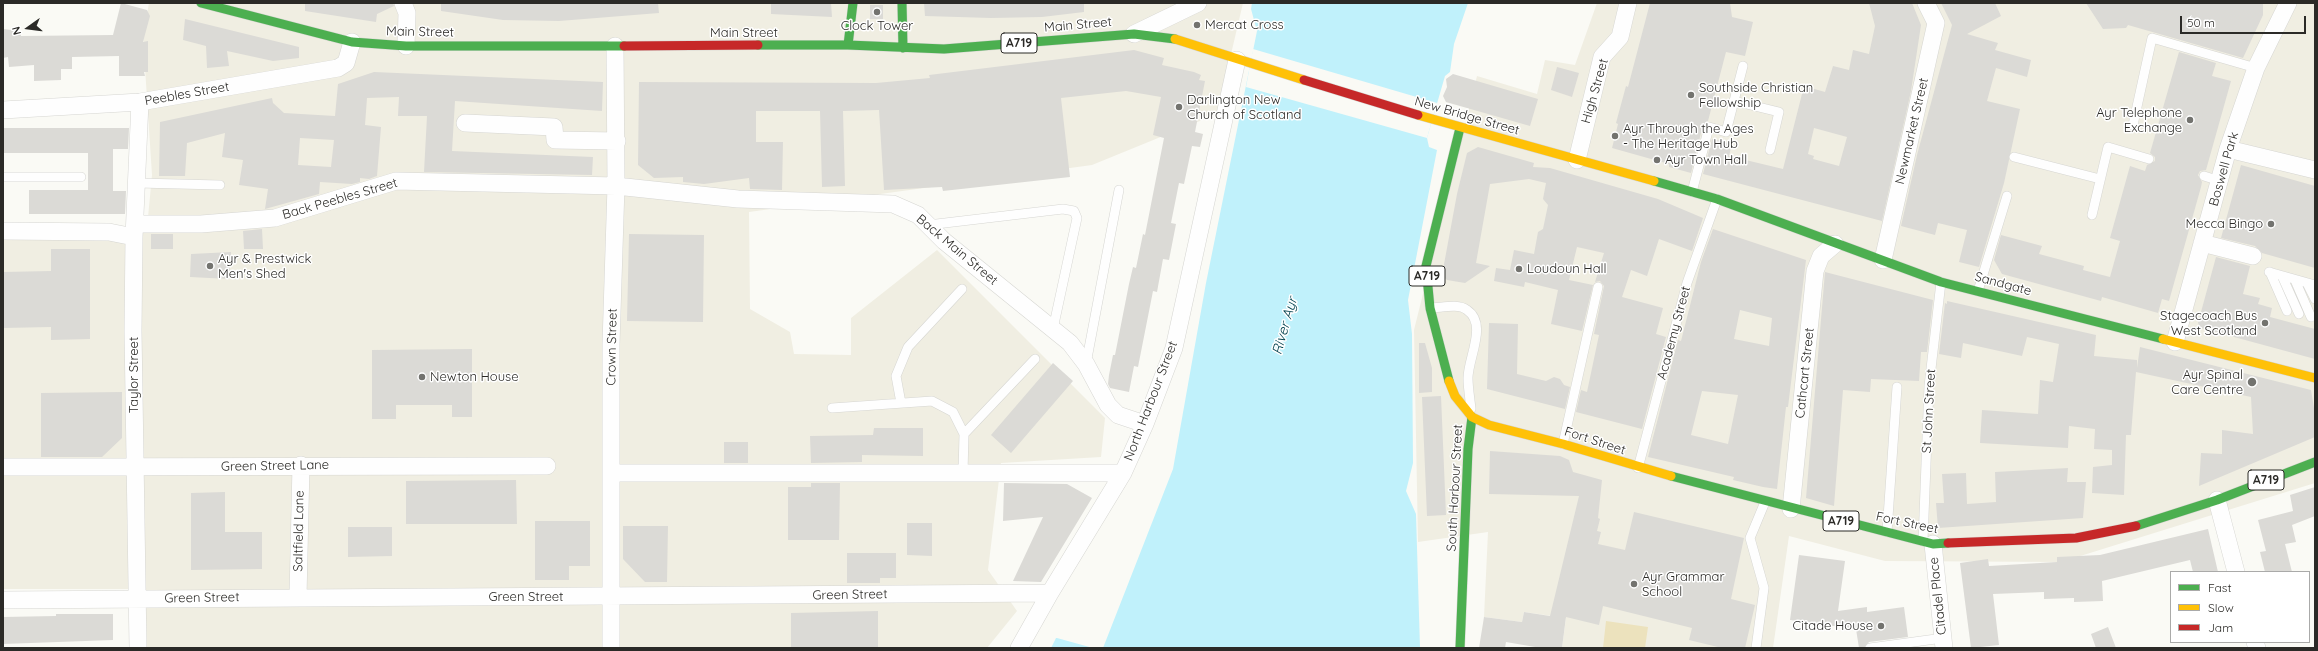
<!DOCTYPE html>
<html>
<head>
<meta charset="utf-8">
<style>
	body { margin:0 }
	#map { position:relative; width:2318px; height:651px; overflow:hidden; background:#fafaf5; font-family:Quicksand,sans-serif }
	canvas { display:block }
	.frame { position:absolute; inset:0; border:4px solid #2b2a27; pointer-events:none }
	.legend { position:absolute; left:2170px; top:571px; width:140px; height:72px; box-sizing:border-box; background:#fff; border:1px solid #aaaaa9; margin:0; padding:5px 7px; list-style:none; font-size:12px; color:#2b2a27 }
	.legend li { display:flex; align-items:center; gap:8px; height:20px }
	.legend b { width:20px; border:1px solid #aaaaa9 }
	.north { position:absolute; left:8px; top:8px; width:40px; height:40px; -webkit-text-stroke:3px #fff; paint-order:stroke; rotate:256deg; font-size:11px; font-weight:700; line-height:16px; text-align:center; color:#2b2a27 }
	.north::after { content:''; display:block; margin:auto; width:14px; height:18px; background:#2b2a27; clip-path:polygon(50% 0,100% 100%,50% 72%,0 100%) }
	.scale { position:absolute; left:2180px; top:16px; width:126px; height:18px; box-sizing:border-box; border:2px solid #2b2a27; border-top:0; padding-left:5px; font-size:12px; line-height:14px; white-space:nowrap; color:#2b2a27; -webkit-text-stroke:3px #fff; paint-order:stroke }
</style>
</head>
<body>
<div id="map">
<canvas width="2318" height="651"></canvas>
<div class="frame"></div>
<ul class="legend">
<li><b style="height:5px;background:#4caf50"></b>Fast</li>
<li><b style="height:5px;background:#ffc107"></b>Slow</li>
<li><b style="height:5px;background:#c62828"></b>Jam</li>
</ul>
<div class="north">N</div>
<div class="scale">50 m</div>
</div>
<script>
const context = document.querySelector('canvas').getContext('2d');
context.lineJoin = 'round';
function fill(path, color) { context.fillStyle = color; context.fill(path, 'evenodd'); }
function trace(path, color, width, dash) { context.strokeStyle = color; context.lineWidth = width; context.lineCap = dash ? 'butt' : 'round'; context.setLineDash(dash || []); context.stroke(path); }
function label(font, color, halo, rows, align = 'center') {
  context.font = font + ' Quicksand,sans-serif'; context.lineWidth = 3; context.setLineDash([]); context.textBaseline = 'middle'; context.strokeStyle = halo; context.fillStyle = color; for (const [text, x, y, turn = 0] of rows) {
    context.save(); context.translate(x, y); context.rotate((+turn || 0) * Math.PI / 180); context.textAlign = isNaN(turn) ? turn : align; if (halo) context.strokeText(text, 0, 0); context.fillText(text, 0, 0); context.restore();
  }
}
fill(new Path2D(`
	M149,3H1243L1217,114L1092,165L749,212L750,309L790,332L794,354L851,355V318L937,250L1105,418L1101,457L1001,463L988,570L1017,611L987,648H147L145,589H3V233L147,228L152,175L143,37Z
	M1597,3H2315V483L2061,562L1885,561L1789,536L1773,648H1562L1566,618L1524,612L1522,622L1484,617L1488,532L1418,542L1414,330L1477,76L1537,94L1545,60L1575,65Z`), '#f0eee2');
fill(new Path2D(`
	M1606,621L1648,627L1645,648H1603Z`), '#ece2bd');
fill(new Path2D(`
	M1252,3H1468L1454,44L1450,72L1445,76L1427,138L1429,147L1437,150L1408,300L1412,334L1413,463L1406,491L1416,514L1420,648H1103L1173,469L1206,283L1257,31L1251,9Z
	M1056,638H1057L1093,648H1051Z`), '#c0f1fb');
fill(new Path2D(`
	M1253,49L1437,103L1427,138L1246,87Z`), '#fafaf5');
fill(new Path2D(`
	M121,3L147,10L150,16L143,42L148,41V72H144L145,76H119V56L72,57V69H61V80L34,81V65L9,67L8,57L3,58V29L20,31L21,36L113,35Z
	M305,3H393L394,6L377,14L376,22L305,11Z
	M441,3H658L659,13L559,21L503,20L441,11Z
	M771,3H831L832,17L771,14Z
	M924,3H1084V12L1042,17L991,18L925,16Z
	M1650,3H1730L1732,17L1753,22L1745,56L1726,52L1708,121L1703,125L1691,173L1669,167V164L1612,148L1618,124L1616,123L1626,86L1628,87Z
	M1869,3H1912L1921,25L1911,91L1882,221L1703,174L1712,139L1732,144L1729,156L1783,169L1804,86L1825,92L1833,66L1849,70L1853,50L1869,54L1875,26ZM1814,128L1847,137L1839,166L1813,159L1814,156L1808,154Z
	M1941,3H1995L2001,16L1967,34L1998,43L1995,50L2031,60L2027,77L1996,68L1987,101L2020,109L2004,183L1979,267L1959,262L1967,230L1938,223L1935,235L1901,226L1917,155L1952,25Z
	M2086,3H2263V15L2243,58L2128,25L2126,28L2103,29Z
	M870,5H883V19H870Z
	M185,19L299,47V58L273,61L227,51L229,66L207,68L206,46L183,40Z
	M1134,50L1164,58L1162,65L1194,72L1201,75L1199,80L1205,81L1195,132L1203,134L1200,147L1192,146L1184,184L1179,183L1171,223L1176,224L1169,260L1163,259L1157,292L1153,291L1138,367L1134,366L1129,392L1110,388L1108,384L1109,375L1113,355H1115L1129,284L1133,267L1136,268L1143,234L1145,235L1164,138L1153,135L1161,97L1126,91L1061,98L1070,177L943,191L942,187L884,190L879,110L843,111L845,186L822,187L820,111H756V142H783L782,190L750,189L749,178L704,184L683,182V177L654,178L638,165L639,82L876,83L930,78L929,75Z
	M2179,52L2216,63L2212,76L2231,81L2206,170L2200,171L2198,175L2202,182L2201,187L2169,301L2162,299L2158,313L2102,297L2101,301L2002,274L1994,260L2001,235L2042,246L2039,254L2084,266L2083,270L2110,277L2120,241L2110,238L2130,166L2145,171L2147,165L2155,161V157L2150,153Z
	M1557,67L1579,73L1572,97L1551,90Z
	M374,72L603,82L602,111L455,101L452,151L593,157L592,175L424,172L427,116H398L399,97L367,98L365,125L381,127L377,176L369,179L360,178V182L352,184L320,182L319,194L265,209L268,189L239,185L243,160L222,157L225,133L187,143L185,176H159L160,122L272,98L273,103L284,113L335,116L338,84ZM300,138L334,140L331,167L298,165Z
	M1453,74L1538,99L1530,126L1446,102L1443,96L1447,87L1446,79Z
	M3,128H129L128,149H113V191H126L125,214H29V190H88V153H3Z
	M1478,147L1534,163L1533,167L1550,168L1658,199L1703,218L1692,251L1659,239L1647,276L1631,270L1622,297L1663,308L1656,334L1666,337L1642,429L1576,412L1581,390L1587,392L1599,335L1594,334L1604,286L1600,281L1595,282L1604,253L1577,247L1569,280L1593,285L1582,331L1551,324L1558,290L1525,282L1524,287L1494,281L1496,268L1510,270L1514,250L1534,254L1538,232L1543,229L1548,205L1543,199L1546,183L1529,179L1490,184L1476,263L1490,266L1465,283L1447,280L1442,275L1457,194L1467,153Z
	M2241,165L2315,186V268L2262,253L2255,246L2221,238Z
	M262,229L263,249H244L243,231Z
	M1713,229L1806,260L1788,407H1786L1777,489L1763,487L1733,480L1734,477L1648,457L1678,340L1681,341L1701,262ZM1740,310L1772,318L1769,346L1734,339ZM1702,391L1738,395L1728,444L1691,435Z
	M151,234H173V249H151Z
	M629,234L704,235L703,322L627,321Z
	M51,249H90V339L51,340V327L3,328V272L51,271Z
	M231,252L229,279L190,277L191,254Z
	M2216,257L2250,266L2243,294L2260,298L2258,304L2272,308L2270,317L2315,329V359L2201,328L2198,323Z
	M1825,272L1933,300L1927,352H1921L1919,381L1871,379L1870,392L1843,390L1834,506L1806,498Z
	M1947,301L2096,335L2094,356L2137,360V368L2140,347L2311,390L2315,414V437L2199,486L2201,453L2222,454V430L2253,434L2251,397L2136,372L2131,435H2126L2124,495L2092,493L2093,467L2112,465V450L2094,449L2095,429L2069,426L2068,448L1980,443L1982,410L2038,414L2040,380L2053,382L2059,344L2027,337L2022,356L1963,343L1961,358L1939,354L1945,303L1947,304Z
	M1489,323L1518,324L1517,374L1546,381L1554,377L1560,379L1564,385L1570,387L1565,409L1487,389Z
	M1419,343H1425L1432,368V392L1419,393Z
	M472,349V417H452V405H396V419H372V350Z
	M1053,363L1073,381L1011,453L991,435Z
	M122,392V438L102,457H41V393Z
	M1441,396L1446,515L1427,516L1422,397Z
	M874,428H923V456L862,455V462L811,463L810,436L873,435Z
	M724,442H748V463H724Z
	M1490,451L1560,456L1569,460L1573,472L1602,480L1598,518L1600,519L1597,531L1601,532L1598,544L1625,550L1634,512L1744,538L1731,599L1755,605L1745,648H1722L1689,640L1692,628L1603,606L1599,625L1566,617L1562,648H1541L1506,642L1505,648H1479L1484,617L1522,622L1524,612L1550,616L1579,496L1489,494Z
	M2068,468L2067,482H2086L2083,518L1938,528L1936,503H1944L1942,474L1966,473L1967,504L1996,502L1995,472Z
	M516,480L517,524H406V481Z
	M811,483H840L839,540H788V487H811Z
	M1004,483L1067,484L1092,498L1041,582L1013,581L1043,517L1003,521Z
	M2315,487V516L2292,525L2296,542L2285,544L2292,572H2265L2260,552L2266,551L2258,520L2293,511L2290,495Z
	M225,492V532H262V569L191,570V493Z
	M535,521H590V566H569V580H535Z
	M907,523H932V556L907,555Z
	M623,526H668L667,582H645L623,559Z
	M348,527H392V556L348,557Z
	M2208,529L2218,572H2193L2190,560L2102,581L2103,601L2074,602V598L2044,599V592L1993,594L1999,645L1971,648L1960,563L1988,559L1989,566L2057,562V557L2100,555Z
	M847,553H896V578H880V583H847Z
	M1799,555L1845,561L1838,611L1867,607V612L1904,607L1908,637L1869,642L1864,648H1859L1856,629L1790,620Z
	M878,611V648H791V613Z
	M56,614H113V640L3,644V617L56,616Z
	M2108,627L2116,648H2096L2091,634Z`), '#dbdad6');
const lane = new Path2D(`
	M1734,101L1779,112L1770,150
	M2133,125L2152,38L2256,68
	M2014,157L2100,179
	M2204,176L2220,181
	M3,177H81
	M137,183L220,185
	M1692,192L1709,127L1726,132L1743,66
	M2092,215L2108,147L2149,159
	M928,225L1063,209L1074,211L1077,218L1053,329
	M2269,272L2315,285
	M2270,272L2287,311
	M2282,276L2299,314
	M2295,280L2311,317
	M2307,283L2315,299
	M1978,291L2007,196
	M1430,308C1441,308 1458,303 1467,310C1488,324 1468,358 1468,378C1468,388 1470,399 1471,409
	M1086,364L1119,190
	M901,403L896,376L908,347L962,289
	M832,408L932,401L953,412L964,434L963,473
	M964,434L1035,359
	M1563,444L1598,287
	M1638,468L1687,283L1717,199
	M1887,532L1897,387
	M1923,541L1929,386L1941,282
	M1756,648L1764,588L1750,538L1765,502
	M1870,648L1943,638`);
const street = new Path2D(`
	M403,3L407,13L406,46
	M1134,34L1198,3
	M3,110L140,102L338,68L346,63L352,42
	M465,123L554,127L555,140L617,141
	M2228,149L2315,170
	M1577,160L1602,57L1620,37L1628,3
	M135,224H201L275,218L396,181L616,186L738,199L893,204L918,215L944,241L1070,343L1086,364L1108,405L1118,415L1145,424
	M3,231L109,232L134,237
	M2202,243L2253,256
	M1883,260L1936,23L1926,3
	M2175,342L2228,149L2256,68L2288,3
	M3,467L547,466
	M611,473H1123
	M2217,500L2236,572
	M1791,509L1815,271L1821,256L1835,244
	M1933,544L1944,648
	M298,597L301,465
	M3,600L1050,593
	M2255,642L2257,648
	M138,648L133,331L134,237L140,102
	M611,648V344L616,186L615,46
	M1019,648L1050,593L1123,473L1145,424L1174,348L1237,60`);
const fast = new Path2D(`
	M201,3L352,42L406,46H624
	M853,3L848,45L944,49L1134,34L1175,39
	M902,3L903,48
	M758,45H848
	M1654,181L1717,199L1941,282L2163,339
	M1449,381L1430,308L1426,266L1460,128
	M1671,476L1933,544L1948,543
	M2136,526L2217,500L2315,462
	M1460,648L1468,449L1472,417`);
const slow = new Path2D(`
	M1175,39L1304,80
	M1418,115L1654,181
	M2163,339L2315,378
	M1449,381L1455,396L1472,417L1489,425L1563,444L1671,476`);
const jam = new Path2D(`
	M624,46L758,45
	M1304,80L1418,115
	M1948,543L2076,538L2136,526`);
trace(lane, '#d6d6d2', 10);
trace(street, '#d6d6d2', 18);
trace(fast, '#d6d6d2', 10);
trace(slow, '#d6d6d2', 10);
trace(jam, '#d6d6d2', 10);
trace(lane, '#fefefe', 9);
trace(street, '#fefefe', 17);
trace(fast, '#4caf50', 9);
trace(slow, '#ffc107', 9);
trace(jam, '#c62828', 9);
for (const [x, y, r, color] of [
	[877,12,4,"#73736f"],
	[1197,25,4,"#73736f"],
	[1691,95,4,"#73736f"],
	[1179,107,4,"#73736f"],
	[2190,120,4,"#73736f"],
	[1615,136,4,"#73736f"],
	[1657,160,4,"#73736f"],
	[2271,224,4,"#73736f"],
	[210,266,4,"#73736f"],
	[1519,269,4,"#73736f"],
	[2265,323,4,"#73736f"],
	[422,377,4,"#73736f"],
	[2252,382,5,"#73736f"],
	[1634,584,4,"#73736f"],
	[1881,626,4,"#73736f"]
]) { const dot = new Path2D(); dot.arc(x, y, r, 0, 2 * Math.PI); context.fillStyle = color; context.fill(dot); trace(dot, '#fff', 1.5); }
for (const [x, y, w] of [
	[1019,43,36],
	[1427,276,36],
	[2266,480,36],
	[1841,521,36]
]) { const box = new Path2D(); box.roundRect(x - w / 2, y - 10, w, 20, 3); context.fillStyle = '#fff'; context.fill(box); trace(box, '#2b2a27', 1); }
label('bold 12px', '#2b2a27', null, [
	["A719",1019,43],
	["A719",1427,276],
	["A719",2266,480],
	["A719",1841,521]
]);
label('13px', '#2b2a27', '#fff', [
	["Main Street",1078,25,-5],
	["Main Street",420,32,1],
	["Main Street",744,33],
	["High Street",1595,91,-74],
	["Peebles Street",187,94,-10],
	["New Bridge Street",1467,116,16],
	["Newmarket Street",1912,131,-77],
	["Boswell Park",2224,169,-74],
	["Back Peebles Street",340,199,-16],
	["Back Main Street",957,250,40],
	["Sandgate",2003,284,15],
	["Academy Street",1674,333,-75],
	["Crown Street",612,347,-89],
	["Cathcart Street",1805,373,-84],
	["Taylor Street",134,375,-90],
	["North Harbour Street",1151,401,-69],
	["St John Street",1929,411,-87],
	["Fort Street",1595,441,18],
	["Green Street Lane",275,466,-1],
	["South Harbour Street",1455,488,-87],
	["Fort Street",1907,523,12],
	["Saltfield Lane",299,531,-89],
	["Green Street",850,595,-1],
	["Citadel Place",1938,596,-96],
	["Green Street",526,597],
	["Green Street",202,598,-1]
]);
label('13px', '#2b2a27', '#fff', [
	["Mercat Cross",1205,25],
	["Clock Tower",877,26,"center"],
	["Southside Christian",1699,88],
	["Fellowship",1699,103],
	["Darlington New",1187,100],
	["Church of Scotland",1187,115],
	["Ayr Telephone",2182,113,"right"],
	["Exchange",2182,128,"right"],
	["Ayr Through the Ages",1623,129],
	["- The Heritage Hub",1623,144],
	["Ayr Town Hall",1665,160],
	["Mecca Bingo",2263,224,"right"],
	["Ayr & Prestwick",218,259],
	["Men's Shed",218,274],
	["Loudoun Hall",1527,269],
	["Stagecoach Bus",2257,316,"right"],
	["West Scotland",2257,331,"right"],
	["Ayr Spinal",2243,375,"right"],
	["Care Centre",2243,390,"right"],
	["Newton House",430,377],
	["Ayr Grammar",1642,577],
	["School",1642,592],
	["Citade House",1873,626,"right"]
], 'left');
label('italic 14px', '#00414d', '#fff', [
	["River Ayr",1285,326,-74]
]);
</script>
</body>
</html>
